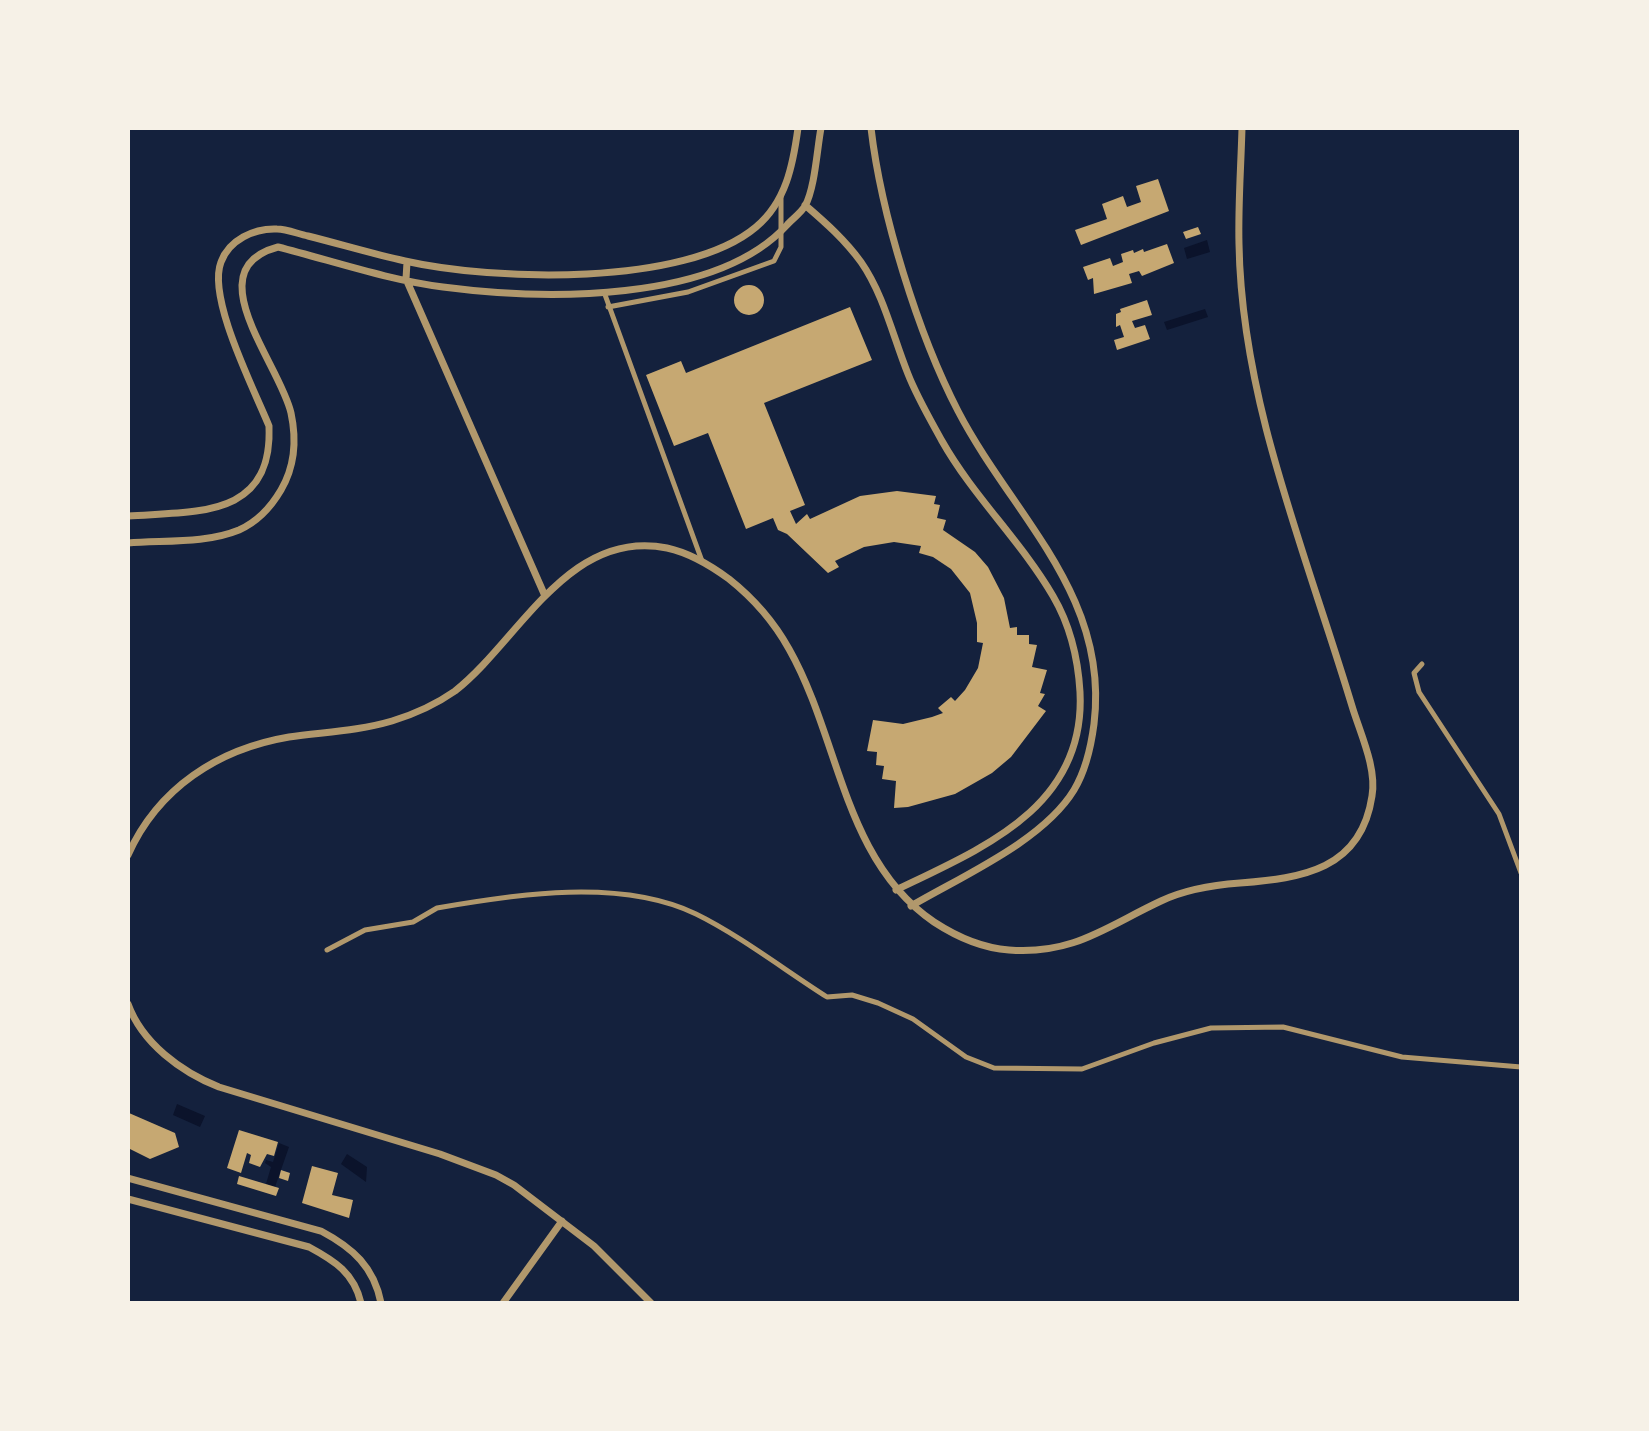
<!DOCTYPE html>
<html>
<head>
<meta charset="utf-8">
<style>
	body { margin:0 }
	#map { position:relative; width:1649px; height:1431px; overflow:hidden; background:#14213d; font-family:Lato,sans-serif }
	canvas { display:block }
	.frame { position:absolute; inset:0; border:130px solid #f6f1e7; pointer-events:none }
</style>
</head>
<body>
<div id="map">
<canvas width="1649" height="1431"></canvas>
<div class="frame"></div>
</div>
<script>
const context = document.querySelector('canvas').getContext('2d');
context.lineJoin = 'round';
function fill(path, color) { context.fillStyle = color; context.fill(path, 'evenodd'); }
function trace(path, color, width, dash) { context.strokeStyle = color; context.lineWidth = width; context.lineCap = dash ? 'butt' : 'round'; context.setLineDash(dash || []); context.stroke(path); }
fill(new Path2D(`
	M1207,240L1210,252L1187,259L1184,248Z
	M1205,309L1208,317L1167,330L1164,322Z
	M177,1104L205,1116L200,1127L173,1115Z
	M279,1143L289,1147L275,1187L266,1184L271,1167L265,1163L266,1160L273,1162Z
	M347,1154L367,1167L366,1182L341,1164Z`), '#0b132b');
fill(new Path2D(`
	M1158,179L1169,211L1081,245L1075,230L1107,219L1102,204L1123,196L1127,207L1141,202L1136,186Z
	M1198,227L1201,234L1186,239L1183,232Z
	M1167,244L1174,263L1142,276L1139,271L1129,274L1132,283L1094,294L1093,278L1088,280L1083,267L1110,258L1113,266L1123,262L1121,254L1133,250L1134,253L1143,249L1144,252Z
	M734 300a15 15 0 1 1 30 0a15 15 0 1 1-30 0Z
	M1147,300L1152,315L1132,321L1135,328L1145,325L1150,339L1117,350L1114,340L1124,337L1120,325L1116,327V314L1121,312L1120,309Z
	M850,307L872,360L764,403L805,505L790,511L796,524L807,514L810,519L860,496L897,491L936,496L934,504L940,505L937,518L946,520L943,530L975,552L988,567L1004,598L1010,628L1017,627V635H1029V644L1037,645L1032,667L1047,670L1040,693L1045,694L1038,706L1046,711L1011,757L992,773L955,794L908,807L894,808L896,781L882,779L884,766L876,765L877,752L867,751L873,720L903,724L932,717L943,713L938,708L951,697L955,701L965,690L978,668L983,643L977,642V623L970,593L951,569L933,557L919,553L921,546L894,542L864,547L835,561L839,567L828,573L787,534L778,530L773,518L746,529L708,433L674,446L646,375L681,361L686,373Z
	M129,1113L175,1133L179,1147L150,1159L128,1148Z
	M239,1130L278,1142L274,1156L267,1154L260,1167L249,1163L251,1155L247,1153L241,1173L227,1168Z
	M312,1166L338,1173L332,1195L353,1200L349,1218L302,1203Z
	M281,1170L290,1173L288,1181L279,1178Z
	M239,1176L279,1188L276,1196L237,1184Z`), '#c6a872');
trace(new Path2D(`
	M604,292L702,561
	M608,307L688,292L774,261L781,247V196
	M1422,664L1414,673L1419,692L1499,814L1521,873
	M327,950L365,930L413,922L437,908C517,894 621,878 696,914C739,935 786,971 827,997L852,995L878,1003L913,1019L966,1057L994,1068L1082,1069L1154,1043L1211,1028L1283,1027L1402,1057L1521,1067`), '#b1986c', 5);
trace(new Path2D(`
	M871,128C881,214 918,334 958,411C1012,515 1110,595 1094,724C1091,747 1086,770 1074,790C1043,841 962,876 911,906
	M805,205C826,223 845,240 861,262C884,295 893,337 908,374C917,397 930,419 942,441C973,496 1021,541 1053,596C1070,625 1078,658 1080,692C1086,807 983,848 896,890
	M407,262L406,279L545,596
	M128,516C196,511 273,519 269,426C254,389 207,298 221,262C229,240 254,228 277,229C287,229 298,234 308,236C340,244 373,254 405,261C493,281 685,287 756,227C786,202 793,165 798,128
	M128,543C163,540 205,544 239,530C257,522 271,507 281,490C295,466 297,441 291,413C280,364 195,269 278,247C333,261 388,280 443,287C542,300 715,304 787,225C792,219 801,213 805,206C815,188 817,149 821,128
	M128,855C158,788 218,749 289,737C324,732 358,731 392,721C415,714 435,705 455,691C519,641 568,528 667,548C690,553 710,565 729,579C753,598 774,622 789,649C840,739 843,860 934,922C957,937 981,948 1009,950C1074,955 1107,926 1161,901C1186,889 1213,885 1240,883C1302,878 1361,870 1372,796C1377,768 1360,733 1352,706C1324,613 1290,522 1266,428C1251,369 1240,305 1239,244C1238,206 1241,166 1242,128
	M128,1004C142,1043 181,1072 219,1087L440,1154L496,1175L514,1185L594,1246L651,1303
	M128,1178L321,1231C353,1248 374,1267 381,1303
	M128,1199L309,1247C335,1261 354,1273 361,1303
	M503,1303L562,1221`), '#b1986c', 7);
</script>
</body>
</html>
